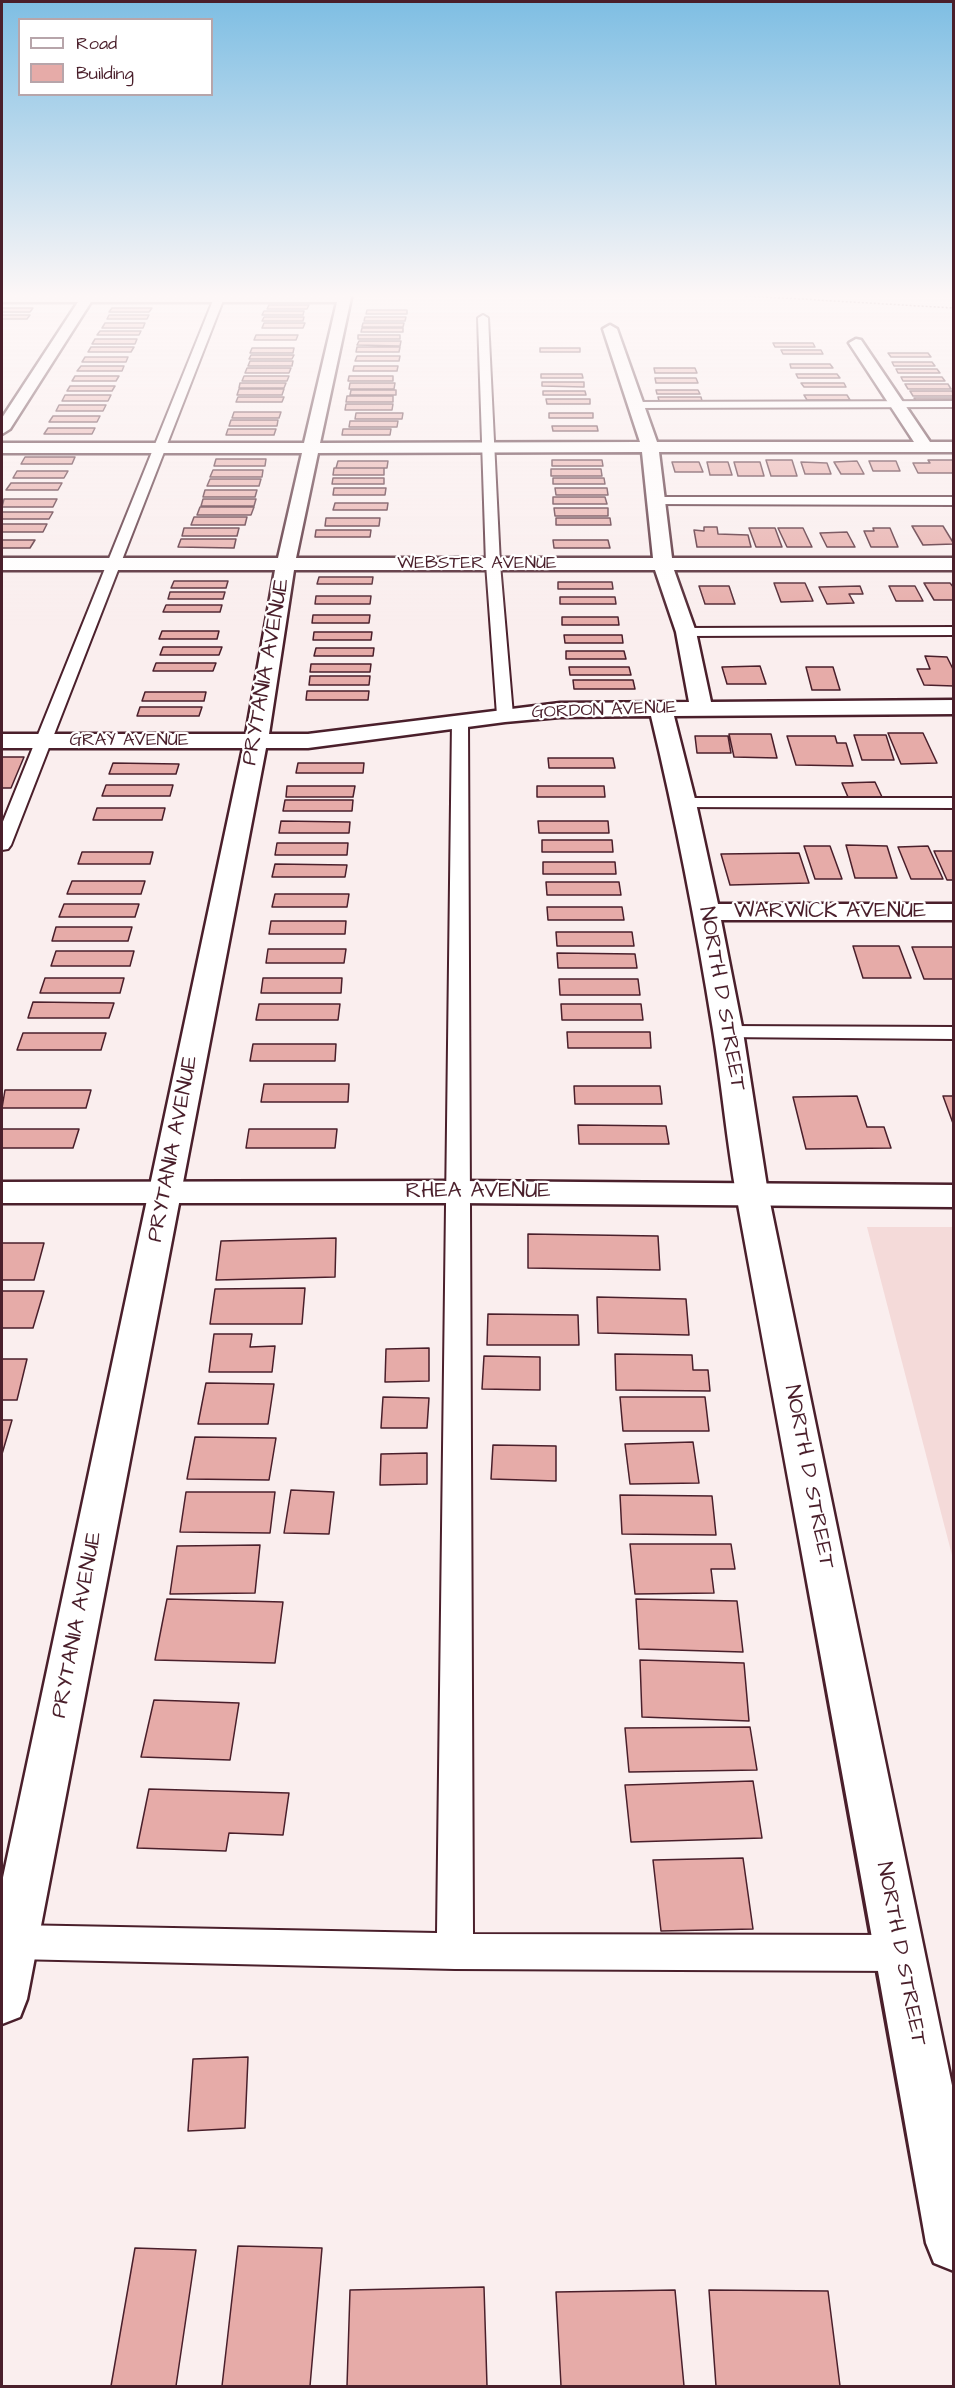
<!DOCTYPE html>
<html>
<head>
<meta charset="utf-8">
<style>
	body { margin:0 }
	#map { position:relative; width:955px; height:2388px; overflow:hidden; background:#faeeee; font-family:"Architects Daughter",sans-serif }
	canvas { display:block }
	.frame { position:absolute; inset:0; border:3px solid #4a1f2b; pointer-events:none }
	.legend { position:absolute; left:18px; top:18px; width:195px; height:78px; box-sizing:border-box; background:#fff; border:2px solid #b7a5aa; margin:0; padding:8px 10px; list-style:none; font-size:18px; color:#4a1f2b }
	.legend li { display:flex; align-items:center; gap:12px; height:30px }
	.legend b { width:30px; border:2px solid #b7a5aa }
</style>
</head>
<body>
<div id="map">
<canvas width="955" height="2388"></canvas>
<div class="frame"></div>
<ul class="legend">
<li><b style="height:8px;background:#fff"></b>Road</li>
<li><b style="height:16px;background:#e6aba8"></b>Building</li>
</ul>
</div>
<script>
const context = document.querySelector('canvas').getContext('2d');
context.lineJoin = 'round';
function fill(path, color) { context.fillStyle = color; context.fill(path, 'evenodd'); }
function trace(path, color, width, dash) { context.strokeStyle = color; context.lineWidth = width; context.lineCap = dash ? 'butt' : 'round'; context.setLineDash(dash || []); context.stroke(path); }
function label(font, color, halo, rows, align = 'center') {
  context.font = font + ' "Architects Daughter",sans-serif'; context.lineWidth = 4.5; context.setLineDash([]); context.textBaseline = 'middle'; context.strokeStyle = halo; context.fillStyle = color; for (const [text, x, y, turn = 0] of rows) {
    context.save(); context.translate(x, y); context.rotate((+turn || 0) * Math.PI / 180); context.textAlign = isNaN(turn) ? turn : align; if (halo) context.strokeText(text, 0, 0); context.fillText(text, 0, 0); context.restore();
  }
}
fill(new Path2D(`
	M867,1227H953V1559Z`), '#f4dad9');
const building = new Path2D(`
	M269,305H309L307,309H267Z
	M2,308H33L30,312H2Z
	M112,308H152L149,312H109Z
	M367,310H407V314H366Z
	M264,311H304L303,315H262Z
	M2,315H30L27,319H2Z
	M109,315H149L147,319H107Z
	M264,317H304L303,321H262Z
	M365,317H406L405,321H364Z
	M105,323H145L143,328H102Z
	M264,323H305L303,328H262Z
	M363,323H404L403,327H362Z
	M362,328H403V332H361Z
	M100,331H141L139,335H97Z
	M256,335H298L296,340H254Z
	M358,335H400V339H358Z
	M95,339H137L135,344H92Z
	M359,341H401L400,346L357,345Z
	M773,343H813L815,347H775Z
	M91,347H134L131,352H88Z
	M357,347H400L399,352H356Z
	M252,348H294L293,353H250Z
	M540,348H580V352H540Z
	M781,350H821L823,354H783Z
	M888,353H928L931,357H891Z
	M251,355H294L292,359H249Z
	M357,356H400L399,361H355Z
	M85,357H128L126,362H82Z
	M250,361H293L292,366H248Z
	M892,362H932L935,366H894Z
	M790,364H830L833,368H791Z
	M81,366H124L122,371H77Z
	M354,366H398L397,371H353Z
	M247,368H291L289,373H245Z
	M654,368H695L697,373H655Z
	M896,369H937L940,373H898Z
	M541,374H582L583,378H541Z
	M796,374H837L840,378H798Z
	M75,376H119L116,381H72Z
	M244,376H289L287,381H242Z
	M349,376H393V381H348Z
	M901,377H942L945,381H903Z
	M655,378H696L698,383H656Z
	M542,382H584V387L542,386Z
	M240,383H286L284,388H239Z
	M350,383H395L394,389H349Z
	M801,383H844L846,387H804Z
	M905,384H948L951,389H908Z
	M70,386H115L112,391H67Z
	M239,389H284L282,395H237Z
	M351,390H396V395H350Z
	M656,390H698L700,394H657Z
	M543,391H585L586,395H543Z
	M910,391H952L954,396H913Z
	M65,395H111L108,401H62Z
	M804,395H847L850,400H807Z
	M347,396H393V402H346Z
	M238,397H284L282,402H236Z
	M658,397H701L702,401H659Z
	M914,398H954V402H917Z
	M546,399H590V404H547Z
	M346,404H393L392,410H345Z
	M59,405H106L103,411H56Z
	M234,412H281L279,418H232Z
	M356,413H403L402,419H355Z
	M549,413H593V418H549Z
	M53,416H100L97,422H49Z
	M231,420H278L277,426H229Z
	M350,421H398L397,427H349Z
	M552,426H597L598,431H553Z
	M48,428H95L92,434H44Z
	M228,429H276L274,435H226Z
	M343,429H391L390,435H342Z
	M25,457H75L72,464H21Z
	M216,459H266L265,466H214Z
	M552,460H602L603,466H552Z
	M766,460H792L797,476H771Z
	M928,460H954V473H918L913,463H930Z
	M338,461H388L387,468H336Z
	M857,461L864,474H841L834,462Z
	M869,461H896L900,471H873Z
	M672,462H699L703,472H675Z
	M707,462H728L732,475H710Z
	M734,462H760L764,476H738Z
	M801,462L827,463L831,474H805Z
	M334,468H384V475H333Z
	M551,469H601L602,476H551Z
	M213,470H263L262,477H210Z
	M17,471H68L64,478H13Z
	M333,478H384V484H332Z
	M553,478H604L605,484H553Z
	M210,479H261L259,486H207Z
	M11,483H62L58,490H6Z
	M334,488H386L385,495H333Z
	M555,488H607L608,495H556Z
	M205,490H257L255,497H203Z
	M553,497H605L607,504H553Z
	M4,499H57L53,507H2Z
	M203,499H256L254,506H201Z
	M335,503H388L387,510H333Z
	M200,507H254L251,515H197Z
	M554,508H608V516H555Z
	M2,512H53L49,519H2Z
	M194,517H247L245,525H191Z
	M326,518H380L379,526H325Z
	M556,518H610L611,525H556Z
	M2,524H47L43,532H2Z
	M912,526H943L954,544L923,545Z
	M704,527H717L718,534L748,535L751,547H697L694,530L704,531Z
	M184,528H239L237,536H182Z
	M749,528H775L782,547H756Z
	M778,528H803L812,547H787Z
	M873,528H890L898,547H871L864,531H874Z
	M316,530H371L370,537H315Z
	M847,532L855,547H827L820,533Z
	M181,539H236L234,548L178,547Z
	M2,540H35L30,548H2Z
	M553,540H608L610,548H554Z
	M319,577H373L372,584H317Z
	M174,581H228L226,588H171Z
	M558,582H612L613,589H558Z
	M774,583H805L813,601L781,602Z
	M924,583H950L954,588V600H934Z
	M699,586H729L735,604H705Z
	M860,586L863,594H849L854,603L827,604L819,587Z
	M889,586H915L923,601H896Z
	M170,592H225L223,599H168Z
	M316,596H371L370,604H315Z
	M560,597H615L616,604H560Z
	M166,605H222L220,612H163Z
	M313,615H370L369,623H312Z
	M562,617H618L619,625H562Z
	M162,631H219L217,639H159Z
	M314,632H372L371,640H313Z
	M564,635H622L623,643H565Z
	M163,647H222L219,655H160Z
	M316,648H374L373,656H314Z
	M566,651H624L626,659H566Z
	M925,656L947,657L954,671V686L924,685L917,669H930Z
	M156,663H216L213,671H153Z
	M311,664H371L370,672H310Z
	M760,666L766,684H727L722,667Z
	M569,667H629L631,675H570Z
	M806,667H833L840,690H812Z
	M310,676H370L369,685H309Z
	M573,680H633L635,689H574Z
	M307,691H369L368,700H306Z
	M145,692H206L204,701H142Z
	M140,707H202L199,716H137Z
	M888,733H923L937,763L901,764Z
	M729,734H771L777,758L734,757Z
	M854,735H886L894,760H862Z
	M695,736H728L731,753H697Z
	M787,736H835L837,743H846L853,766L796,765Z
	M2,757H24L11,788H2Z
	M548,758H613L615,768H549Z
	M113,763L179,764L176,774H109Z
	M298,763H364L363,773H296Z
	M875,782L882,797H848L842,783Z
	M106,785H173L170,796H102Z
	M287,786H355L353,797H286Z
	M537,786H604L605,797H537Z
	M285,800H353L352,811H283Z
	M97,808H165L162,820H93Z
	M281,821L350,822L349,833H279Z
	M538,821H608L609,833H539Z
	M542,840H612L613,852H542Z
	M277,843H348L347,855H275Z
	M846,845L887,846L897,878H855Z
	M804,846H830L842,879H815Z
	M928,846L943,879H911L898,847Z
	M934,851H954V880H947Z
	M82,852H153L150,864H78Z
	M799,853L809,883L730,885L721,854Z
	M543,862H615L616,874H543Z
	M275,864L347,865L345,877H272Z
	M72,881H145L141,894H67Z
	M546,882H619L621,895H547Z
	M275,894H349L347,907H272Z
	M64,904H139L135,917H59Z
	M547,907H622L624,920H548Z
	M271,921H346L345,934H269Z
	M56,927H132L128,941H52Z
	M556,932H632L634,946H557Z
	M853,946H899L911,978H863Z
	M912,947H954V979H924Z
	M268,949H346L344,963H266Z
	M56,951H134L130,966H51Z
	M557,953L635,954L637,968H558Z
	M45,978H124L120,993H40Z
	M263,978H342L341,993H261Z
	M559,979H638L640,995H560Z
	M33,1002L114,1003L109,1018H28Z
	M259,1004H340L338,1020H256Z
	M561,1004H641L643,1020H562Z
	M567,1032H650L651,1048H568Z
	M23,1033H106L101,1050H17Z
	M253,1044H336L335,1061H250Z
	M264,1084H349L348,1102H261Z
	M574,1086H660L662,1104H575Z
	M5,1090H91L86,1108H2Z
	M857,1096L867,1127H884L891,1148L806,1149L793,1097Z
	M943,1096H954V1126Z
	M578,1125L666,1126L669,1144H579Z
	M2,1129H79L73,1148H2Z
	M249,1129H337L335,1148H246Z
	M528,1234L658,1236L660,1270L528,1268Z
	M336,1238L335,1277L216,1280L221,1241Z
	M2,1243H44L34,1280H2Z
	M305,1288L302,1324H210L215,1289Z
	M2,1291H44L33,1328H2Z
	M597,1297L686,1299L689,1335L598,1333Z
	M488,1314L578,1315L579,1345H487Z
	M214,1334H252L250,1347L275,1346L272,1372H209Z
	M429,1348V1381L385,1382L386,1349Z
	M615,1354L692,1355L693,1370H708L710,1391L616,1390Z
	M484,1356L540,1357V1390L482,1389Z
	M2,1359H27L17,1400H2Z
	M206,1383L274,1384L268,1424H198Z
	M383,1397L429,1398L427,1428H381Z
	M620,1397H705L709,1431H623Z
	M2,1420H12L2,1454Z
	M195,1437L276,1438L269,1480L187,1479Z
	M693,1442L699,1483L630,1484L625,1444Z
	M493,1445L556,1446V1481L491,1479Z
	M427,1453V1484L380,1485L381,1454Z
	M291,1490L334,1492L329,1534L284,1533Z
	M186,1492H275L270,1533L180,1532Z
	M620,1495L712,1496L716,1535L622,1534Z
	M630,1544H731L735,1569H711L714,1593L635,1594Z
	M260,1545L255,1593L170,1594L177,1546Z
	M167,1599L283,1602L275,1663L155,1660Z
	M636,1599L737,1601L743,1652L639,1649Z
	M640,1660L744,1663L749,1721L642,1717Z
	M154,1700L239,1703L230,1760L141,1757Z
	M750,1727L757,1770L629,1772L625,1728Z
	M753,1781L762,1838L631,1842L625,1785Z
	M149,1789L289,1793L283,1835L229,1833L226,1851L137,1848Z
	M743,1858L753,1929L661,1931L653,1860Z
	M248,2057L245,2128L188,2131L193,2059Z
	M238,2246L322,2248L310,2386H222Z
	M135,2248L196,2250L176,2386H111Z
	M484,2287L487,2386H347L350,2290Z
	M675,2290L684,2386H561L556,2292Z
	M709,2290L828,2291L840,2386H716Z`);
fill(building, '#e6aba8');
trace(building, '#4a1f2b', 1.5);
const lane = new Path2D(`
	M219,295L224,298L11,845L8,849L2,850V824L214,298Z
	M483,315L488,318L500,564L513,715L505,720L497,715L486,564L478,318Z
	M954,401V407L636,408L630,405L636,402Z
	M656,497H954V505L651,504L650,501Z
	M954,627V635L686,636L679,632L686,628Z
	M460,716L468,721L473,1934L901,1935L914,1941L919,1953L914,1965L901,1971L455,1969L14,1959L2,1954V1930L14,1925L437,1933L452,721Z
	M684,798H954V808L678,807L675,803L678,799Z
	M728,1026L954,1027V1039L720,1037L717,1032L720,1027Z`);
const street = new Path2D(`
	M2,294L349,295L351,298L320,443L640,442L603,329L610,325L617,329L657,442H914L849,343L856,339L861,340L930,442H954V452H659L672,558H954V570H674L696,632L711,702L954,700V714L674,716L696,803L718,904H954V920H721L743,1032L768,1193L954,2095V2271L934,2263L926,2243C866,1895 800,1547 737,1199C727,1143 722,1086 713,1030C696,924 676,820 651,716L560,717L505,722L308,748H266L27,1999L20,2017L2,2024V1882L243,748H2V734H246L275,570H2V558H278L302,453H2V443H304L337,302H91L10,429L2,434V418L78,302H2ZM642,452L653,558H296L318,453ZM294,570H655L676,632L689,702L560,703L308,734H269Z`);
const secondary = new Path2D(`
	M458,1181L954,1185V1207L458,1203H2V1182Z`);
trace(lane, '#4a1f2b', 4);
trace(street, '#4a1f2b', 5);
trace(secondary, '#4a1f2b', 5);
trace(new Path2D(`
	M714,294L954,308`), '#4a1f2b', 1.5, [2, 2]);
fill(lane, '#fff');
fill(street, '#fff');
fill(secondary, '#fff');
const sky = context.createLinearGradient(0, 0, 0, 628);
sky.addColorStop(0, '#7ebee3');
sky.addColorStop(0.47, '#fdf7f7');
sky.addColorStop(1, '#fdf7f700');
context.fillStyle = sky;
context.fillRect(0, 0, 955, 628);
label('18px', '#4a1f2b', '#fff', [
	["WEBSTER AVENUE",477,564],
	["GORDON AVENUE",604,711,-2],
	["GRAY AVENUE",129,741]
]);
label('22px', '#4a1f2b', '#fff', [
	["PRYTANIA AVENUE",267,672,-80],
	["WARWICK AVENUE",830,912],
	["NORTH D STREET",721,999,80],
	["PRYTANIA AVENUE",174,1149,-79],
	["RHEA AVENUE",478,1192],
	["NORTH D STREET",808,1477,79],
	["PRYTANIA AVENUE",78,1625,-79],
	["NORTH D STREET",900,1954,79]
]);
</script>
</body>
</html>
